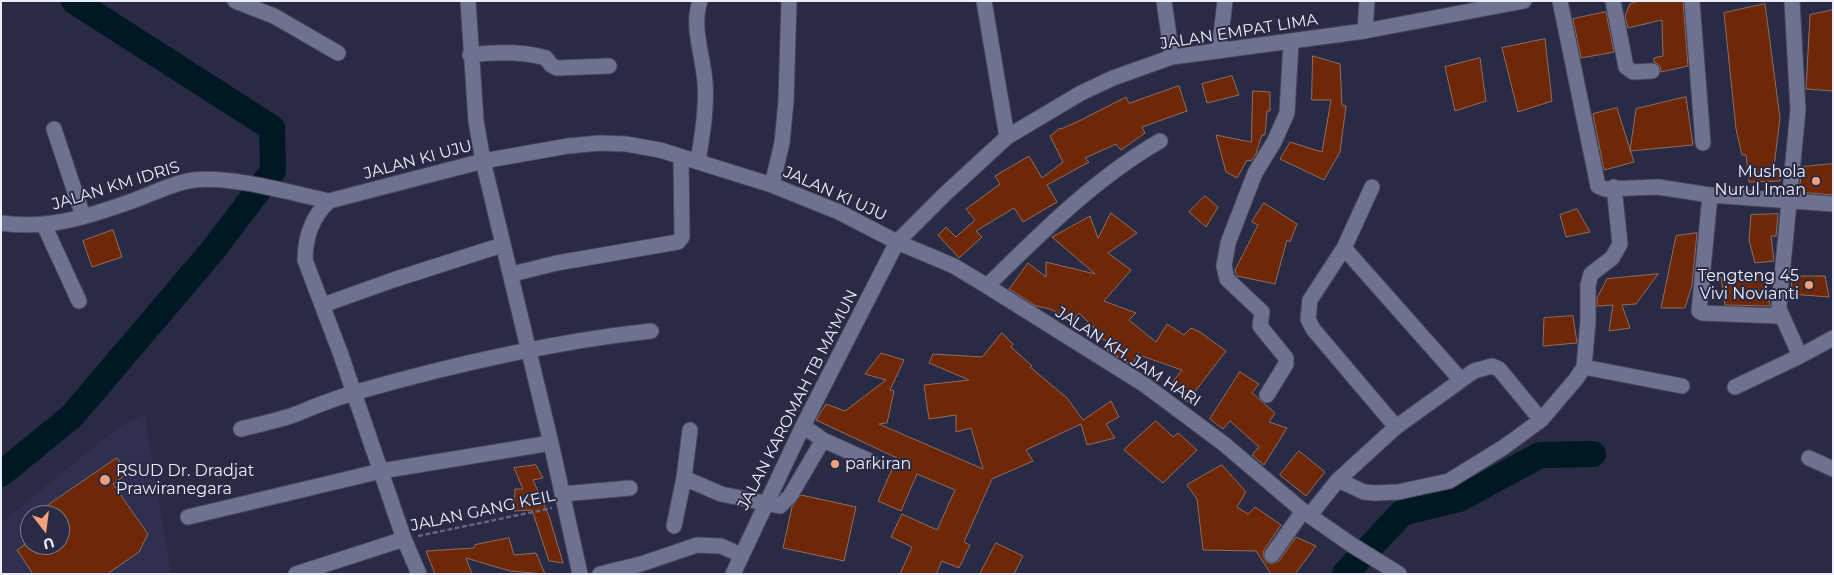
<!DOCTYPE html>
<html>
<head>
<meta charset="utf-8">
<style>
	body { margin:0 }
	#map { position:relative; width:1834px; height:575px; overflow:hidden; background:#292a43; font-family:Montserrat,sans-serif }
	canvas { display:block }
	.frame { position:absolute; inset:0; border:2px solid #ebeefe; pointer-events:none }
	.north { position:absolute; left:20px; top:505px; width:50px; height:50px; box-sizing:border-box; background:#292a43; border:1px solid #77788e; border-radius:50%; rotate:165deg; font-size:14px; font-weight:700; line-height:20px; text-align:center; color:#ebeefe }
	.north::after { content:''; display:block; margin:auto; width:18px; height:22px; background:#f2a17e; clip-path:polygon(50% 0,100% 100%,50% 72%,0 100%) }
</style>
</head>
<body>
<div id="map">
<canvas width="1834" height="575"></canvas>
<div class="frame"></div>
<div class="north">U</div>
</div>
<script>
const context = document.querySelector('canvas').getContext('2d');
context.lineJoin = 'round';
function fill(path, color) { context.fillStyle = color; context.fill(path, 'evenodd'); }
function trace(path, color, width, dash) { context.strokeStyle = color; context.lineWidth = width; context.lineCap = dash ? 'butt' : 'round'; context.setLineDash(dash || []); context.stroke(path); }
function label(font, color, halo, rows, align = 'center') {
  context.font = font + ' Montserrat,sans-serif'; context.lineWidth = 4; context.setLineDash([]); context.textBaseline = 'middle'; context.strokeStyle = halo; context.fillStyle = color; for (const [text, x, y, turn = 0] of rows) {
    context.save(); context.translate(x, y); context.rotate((+turn || 0) * Math.PI / 180); context.textAlign = isNaN(turn) ? turn : align; if (halo) context.strokeText(text, 0, 0); context.fillText(text, 0, 0); context.restore();
  }
}
fill(new Path2D(`
	M145,414L171,574H1V523L117,428ZM30,515H60V545H30Z`), '#2f3050');
trace(new Path2D(`
	M1,474L72,416L213,250L273,171L272,128L74,1
	M1345,574L1402,513L1459,499L1540,455L1593,454`), '#001824', 26);
const building = new Path2D(`
	M1640,1H1683L1688,66L1661,72L1660,66L1654,62V58L1663,56L1662,20L1628,28L1625,16L1630,4Z
	M1765,4L1780,118L1774,167H1778L1780,181L1749,182L1746,155H1742L1736,129L1724,13Z
	M1833,10V91L1806,89L1810,15Z
	M1606,12L1614,52L1581,58L1573,19Z
	M1545,39L1552,101L1518,112L1502,48Z
	M1313,56L1340,64L1342,105L1346,106L1340,152L1324,180L1280,159L1290,142L1322,152L1331,100H1312Z
	M1480,58L1486,101L1455,111L1445,67Z
	M1232,76L1239,95L1207,103L1202,84Z
	M1179,86L1187,111L1142,127L1145,133L1121,150L1116,144L1085,158L1089,162L1047,185L1057,202L1023,222L1014,208L976,231L982,237L959,258L938,235L946,227L956,237L975,220L966,209L1000,184L995,176L1029,156L1042,178L1063,162L1050,136L1060,128L1061,129L1081,120L1126,97L1129,103Z
	M1253,91L1270,92V111H1267L1265,135H1262L1256,154L1251,161L1247,160L1237,178L1226,172L1216,135L1251,142Z
	M1686,97L1693,145L1630,151L1636,109Z
	M1617,108L1634,162L1604,170L1593,114Z
	M1833,164V195L1799,192L1802,167Z
	M1205,196L1218,207L1206,227L1189,212Z
	M1264,203L1297,224L1290,242L1287,240L1275,284L1237,276L1235,270L1258,225L1252,222Z
	M1577,209L1590,232L1566,237L1560,215Z
	M1111,213L1137,233L1108,253L1131,270L1104,301L1136,313L1129,320L1156,342L1167,324L1184,335L1191,328L1200,332L1226,351L1187,402L1171,384L1182,370L1139,355L1131,365L1107,350L1114,343L1098,338L1100,334L1079,313L1073,320L1050,309L1036,306L1009,289L1028,263L1046,277V262L1095,274L1052,237L1090,216L1098,238Z
	M1778,214L1776,236H1771L1774,261L1755,263L1749,240L1751,215Z
	M113,230L122,257L92,267L83,241Z
	M1697,233L1692,285L1685,308H1661L1676,236Z
	M1764,273L1770,306L1725,305L1721,278Z
	M1658,274L1636,304L1622,305L1630,328L1609,331L1613,305L1597,306V298L1607,279Z
	M1793,276H1825L1829,297L1791,294Z
	M1573,316L1577,343L1543,346L1544,318Z
	M1002,333L1013,344L1011,347L1032,366L1030,367L1067,398L1083,420L1111,401L1119,417L1106,424L1115,438L1087,445L1081,424L1026,450L1033,461L992,479L964,542L970,545L959,568L942,561L936,574H900L912,547L891,537L902,514L937,530L955,490L917,474L901,511L878,501L897,458L816,420L826,404L845,411L886,380L865,374L881,353L904,360L890,390L894,391L887,423L879,424L983,469L971,428L956,432V415L929,419L924,385L969,380L929,363L933,354L982,357Z
	M1240,372L1259,384L1252,393L1275,413L1269,422L1287,428L1264,465L1252,455L1259,447L1230,421L1223,429L1210,419Z
	M1156,421L1173,437L1178,433L1197,450L1163,483L1124,450Z
	M1299,451L1325,472L1306,496L1280,475Z
	M117,458L128,473L113,484L148,534L139,552L107,574H33L17,550L24,545H60V515H53L47,506Z
	M536,465L543,478L533,480L549,516L563,563L549,561L532,510L514,511L515,489H523L514,468Z
	M1222,465L1246,492L1237,507L1248,514L1255,507L1281,525L1264,550L1263,555L1266,562L1272,564L1279,561L1296,537L1316,546L1295,574H1271L1256,551L1203,550L1197,499L1187,485Z
	M801,495L856,507L844,561L783,548L792,507Z
	M509,538L514,555L536,553L545,574L510,571L466,558L472,574H435L426,551L474,548L475,545Z
	M996,543L1023,556L1014,574H980Z`);
fill(building, '#6e2808');
trace(building, '#8e6e62', 1);
const minor = new Path2D(`
	M235,1L274,16L338,53
	M468,1L476,121L483,161L551,443L580,574
	M984,1L1007,137
	M1164,1L1172,57
	M1560,1L1598,186L1605,189L1658,187L1710,195L1833,204
	M1613,1L1626,67L1633,72L1652,71
	M1692,1L1703,143
	M1365,31L1367,1
	M1219,51L1225,1
	M470,55C495,52 521,51 546,58L551,65L557,68L609,66
	M54,129L83,216
	M698,162C702,136 707,109 705,82C703,56 691,26 700,1
	M772,185L782,143L786,101L789,1
	M1372,187L1344,248L1310,300L1308,319L1313,329L1396,427
	M1710,195L1699,311L1702,313L1778,316L1798,110L1792,1
	M1,223C49,230 90,216 135,200C154,193 173,183 193,180C231,175 290,193 329,201
	M44,225L79,301
	M1344,248L1460,379
	M512,274L557,263L678,242L682,237L681,157
	M987,286C1041,233 1094,179 1160,141
	M323,305L393,280L502,245
	M1780,311L1800,356
	M1584,367L1682,386
	M1735,387L1800,356L1833,338
	M1267,395L1286,364V358L1260,326L1262,312L1227,279L1224,266L1228,243L1255,173L1274,142L1287,113L1291,42
	M241,429C260,424 281,420 299,413C317,405 334,399 353,393C451,365 550,342 651,331
	M690,430L684,478L721,494L780,506L790,496L823,440L803,426
	M823,440L870,461
	M1809,458L1833,469
	M1338,480L1364,492L1374,493L1398,492L1449,481L1504,447L1541,420L1576,379L1584,367L1588,321V285L1591,274L1612,258L1620,244L1614,187
	M562,494L630,488
	M1310,515L1338,480L1396,427L1474,371L1492,366L1499,369L1541,420
	M188,517L381,471L551,443
	M674,526L684,478
	M1272,555L1303,511
	M296,574L404,539
	M419,574L404,539L341,355L305,260C305,237 312,217 329,201L483,161L568,146L600,143L626,144L660,150L772,185L839,212L897,242L954,266L987,286L1145,385L1224,444L1303,511L1352,545L1399,574
	M600,574L641,564L697,545L721,546L741,555
	M733,574L803,426L897,242L944,195L1007,137L1081,93L1113,78L1172,57L1365,31L1524,1`);
trace(minor, '#46475c', 17);
trace(new Path2D(`
	M418,536L552,508`), '#64667c', 2.5, [5, 2.5]);
trace(minor, '#6f728f', 15);
for (const [x, y, r, color] of [
	[1816,181,5,"#f2a17e"],
	[1809,285,5,"#f2a17e"],
	[835,464,5,"#f2a17e"],
	[105,480,6,"#f2a17e"]
]) { const dot = new Path2D(); dot.arc(x, y, r, 0, 2 * Math.PI); context.fillStyle = color; context.fill(dot); trace(dot, '#292a43', 2); }
label('16px', '#ebeefe', '#292a43', [
	["JALAN EMPAT LIMA",1239,32,-9],
	["JALAN KI UJU",418,160,-15],
	["JALAN KM IDRIS",116,186,-17],
	["JALAN KI UJU",835,194,24],
	["JALAN KH. JAM HARI",1128,357,33],
	["JALAN KAROMAH TB MA'MUN",798,400,-63],
	["JALAN GANG KEIL",483,511,-12]
]);
label('16px', '#ebeefe', '#292a43', [
	["Mushola",1806,172],
	["Nurul Iman",1806,190],
	["Tengteng 45",1799,276],
	["Vivi Novianti",1799,294],
	["parkiran",845,464,"left"],
	["RSUD Dr. Dradjat",116,471,"left"],
	["Prawiranegara",116,489,"left"]
], 'right');
</script>
</body>
</html>
